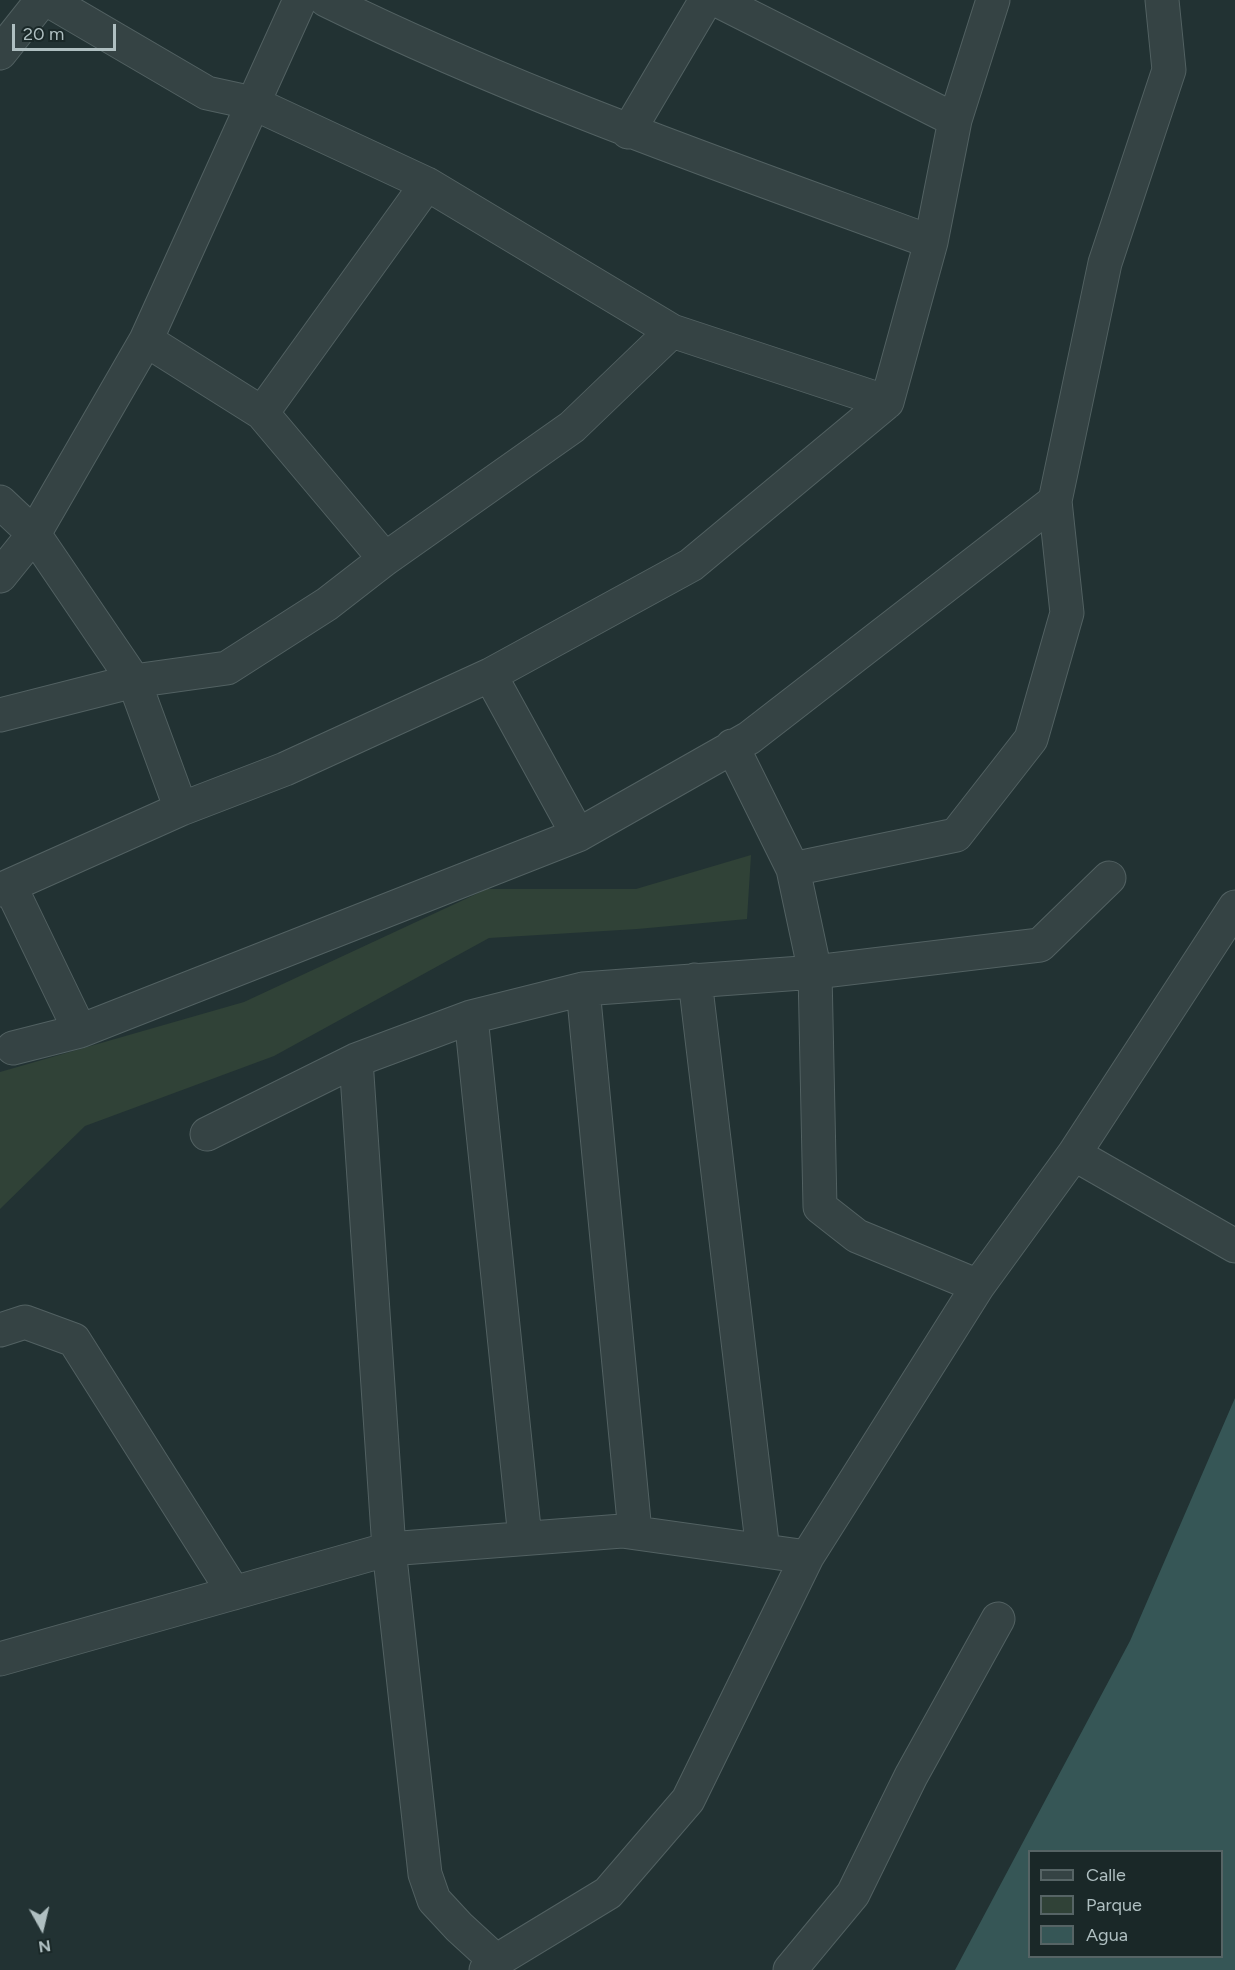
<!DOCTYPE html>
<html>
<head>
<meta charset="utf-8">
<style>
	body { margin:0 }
	#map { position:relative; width:1235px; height:1970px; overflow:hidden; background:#223233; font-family:Figtree,sans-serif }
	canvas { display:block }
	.legend { position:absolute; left:1028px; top:1850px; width:195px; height:108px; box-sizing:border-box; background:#1a2828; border:2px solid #566465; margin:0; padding:8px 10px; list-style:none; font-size:18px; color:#afbfc1 }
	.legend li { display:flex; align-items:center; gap:12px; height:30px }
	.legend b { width:30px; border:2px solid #566465 }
	.north { position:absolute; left:12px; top:1898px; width:60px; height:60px; -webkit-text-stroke:4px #1a2828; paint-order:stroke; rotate:172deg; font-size:16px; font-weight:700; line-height:24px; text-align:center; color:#afbfc1 }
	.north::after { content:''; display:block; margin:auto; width:21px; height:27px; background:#afbfc1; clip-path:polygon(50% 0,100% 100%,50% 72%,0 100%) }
	.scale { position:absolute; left:12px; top:24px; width:104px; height:27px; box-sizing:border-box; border:3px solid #afbfc1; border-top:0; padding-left:8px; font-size:18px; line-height:21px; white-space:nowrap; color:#afbfc1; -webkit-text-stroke:4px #1a2828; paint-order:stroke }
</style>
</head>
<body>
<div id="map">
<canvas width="1235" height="1970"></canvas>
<ul class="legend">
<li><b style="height:8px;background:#354344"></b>Calle</li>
<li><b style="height:16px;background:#304237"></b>Parque</li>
<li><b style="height:16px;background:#365656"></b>Agua</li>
</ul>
<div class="north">N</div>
<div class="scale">20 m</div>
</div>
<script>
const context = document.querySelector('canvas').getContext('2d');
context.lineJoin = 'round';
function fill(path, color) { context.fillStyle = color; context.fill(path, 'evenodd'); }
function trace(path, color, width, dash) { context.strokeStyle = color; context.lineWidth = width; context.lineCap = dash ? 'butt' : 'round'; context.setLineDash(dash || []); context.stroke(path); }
fill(new Path2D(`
	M751,855L747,919L637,929L489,938L274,1056L85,1126L0,1209V1072L244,1002L487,889H636Z`), '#304237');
fill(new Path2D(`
	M1235,1398V1970H955L1130,1641ZM1030,1852H1222V1956H1030Z`), '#365656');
const minor = new Path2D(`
	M48,0L207,93L253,103L427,184L672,331L887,402
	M326,0C521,96 727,167 931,242
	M717,0L955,120
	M0,53L42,0
	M628,132L706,0
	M146,340L262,413L385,559
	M262,413L427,184
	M0,502L34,534L134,681L181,809
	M0,576L34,534L146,340L300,0
	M490,675L578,835
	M0,715L134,681L227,668L327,604L385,559L572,427L672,331
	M732,746L793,869L815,972L820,1207L857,1236L978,1286
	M793,869L956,835L1031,739L1067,613L1055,501L1105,263L1169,70L1162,0
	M10,886L80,1031
	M0,890L181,809L285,769L490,675L691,565L887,402L931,242L955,120L993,0
	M695,980L763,1551
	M583,989L635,1532
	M13,1048L80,1031L578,835L749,738L1055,501
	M356,1060L389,1549L425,1874L434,1900L459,1927L496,1961
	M207,1134L356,1060L471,1017
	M1074,1154L1235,1246
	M0,1330L25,1322L74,1340L234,1593
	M525,1538L471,1017L583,989L815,972L1040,945L1109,878
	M0,1659L389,1549L622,1531L807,1557
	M486,1970L496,1961L608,1893L688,1800L807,1557L978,1286L1074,1154L1235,907
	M790,1970L853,1894L911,1776L998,1619`);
trace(minor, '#526162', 35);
trace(minor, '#354344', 33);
</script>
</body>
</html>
